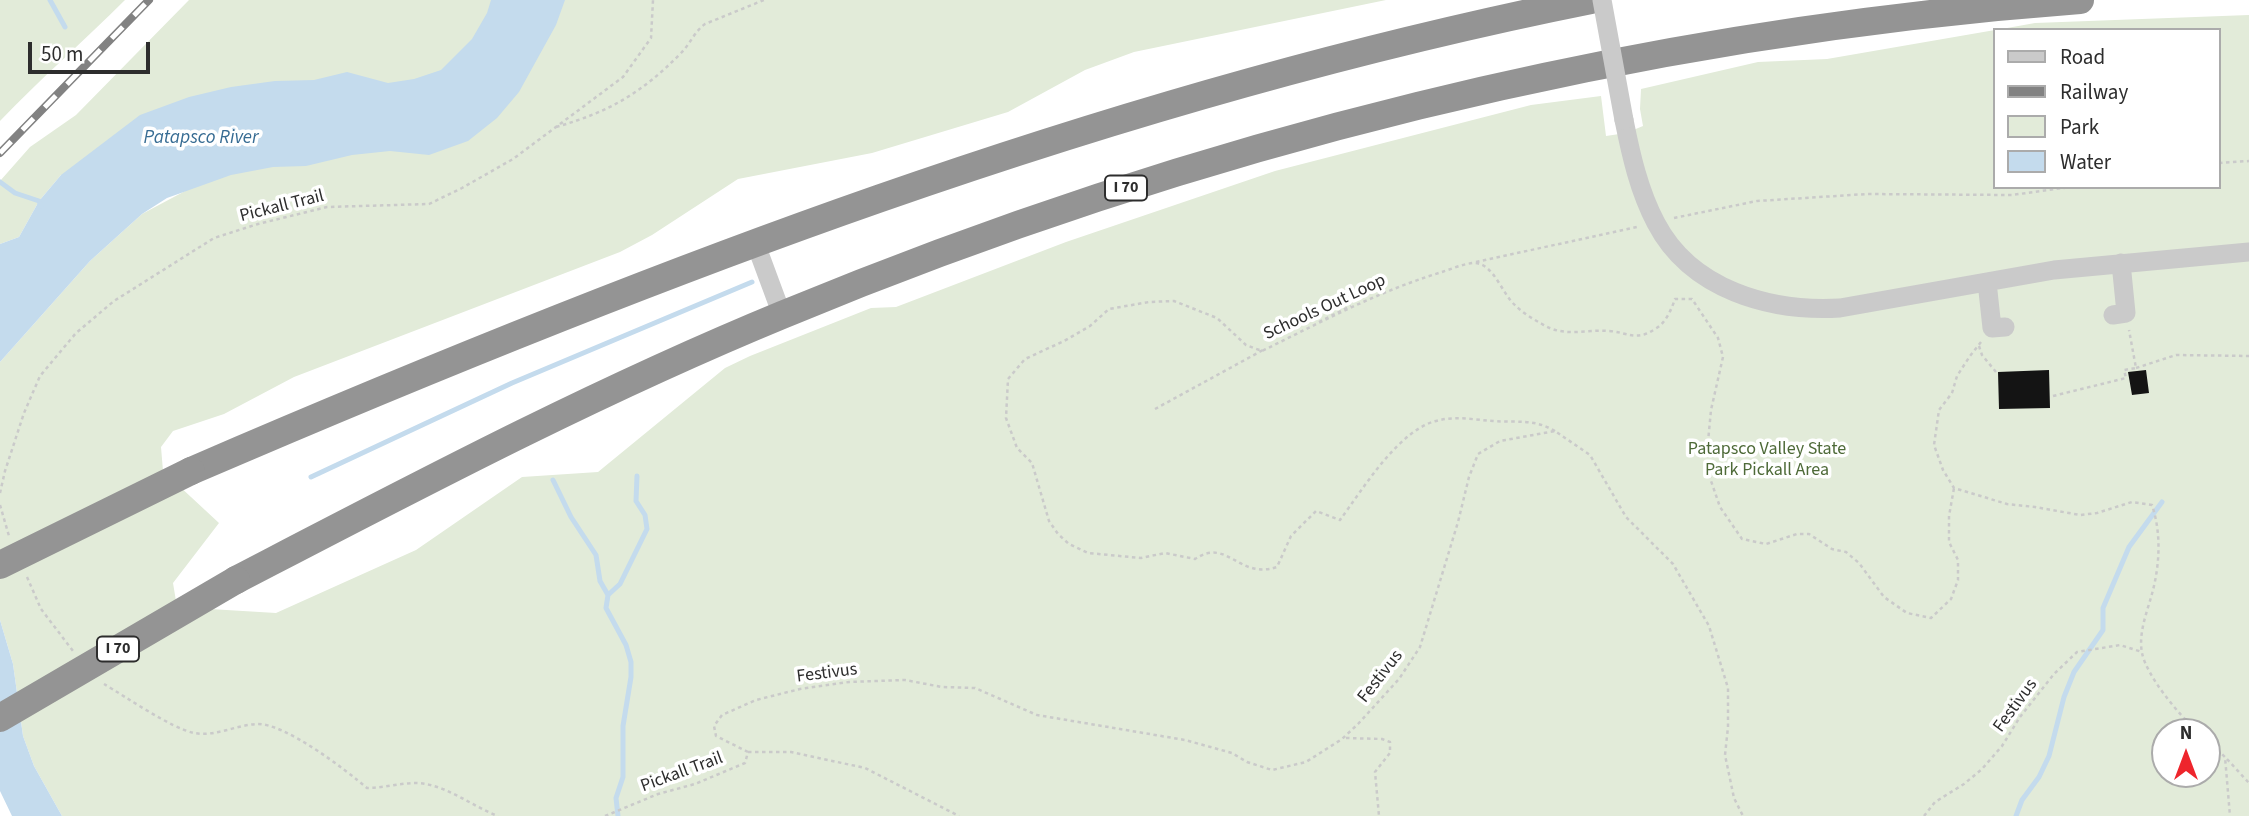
<!DOCTYPE html>
<html>
<head>
<meta charset="utf-8">
<style>
	body { margin:0 }
	#map { position:relative; width:2249px; height:816px; overflow:hidden; background:#fff; font-family:"Source Sans 3",sans-serif }
	canvas { display:block }
	.legend { position:absolute; left:1993px; top:28px; width:228px; height:161px; box-sizing:border-box; background:#fff; border:2px solid #ababab; margin:0; padding:9px 12px; list-style:none; font-size:21px; color:#2d2d2d }
	.legend li { display:flex; align-items:center; gap:14px; height:35px }
	.legend b { width:35px; border:2px solid #ababab }
	.north { position:absolute; left:2151px; top:718px; width:70px; height:70px; box-sizing:border-box; background:#fff; border:2px solid #ababab; border-radius:50%; rotate:0deg; font-size:19px; font-weight:700; line-height:28px; text-align:center; color:#2d2d2d }
	.north::after { content:''; display:block; margin:auto; width:24px; height:32px; background:#ee252c; clip-path:polygon(50% 0,100% 100%,50% 72%,0 100%) }
	.scale { position:absolute; left:28px; top:42px; width:122px; height:32px; box-sizing:border-box; border:4px solid #2d2d2d; border-top:0; padding-left:9px; font-size:21px; line-height:24px; white-space:nowrap; color:#2d2d2d; -webkit-text-stroke:5px #fff; paint-order:stroke }
</style>
</head>
<body>
<div id="map">
<canvas width="2249" height="816"></canvas>
<ul class="legend">
<li><b style="height:9px;background:#cacaca"></b>Road</li>
<li><b style="height:9px;background:#828282"></b>Railway</li>
<li><b style="height:19px;background:#e2ebd9"></b>Park</li>
<li><b style="height:19px;background:#c4dbed"></b>Water</li>
</ul>
<div class="north">N</div>
<div class="scale">50 m</div>
</div>
<script>
const context = document.querySelector('canvas').getContext('2d');
context.lineJoin = 'round';
function fill(path, color) { context.fillStyle = color; context.fill(path, 'evenodd'); }
function trace(path, color, width, dash) { context.strokeStyle = color; context.lineWidth = width; context.lineCap = dash ? 'butt' : 'round'; context.setLineDash(dash || []); context.stroke(path); }
function label(font, color, halo, rows, align = 'center') {
  context.font = font + ' "Source Sans 3",sans-serif'; context.lineWidth = 7; context.setLineDash([]); context.textBaseline = 'middle'; context.strokeStyle = halo; context.fillStyle = color; for (const [text, x, y, turn = 0] of rows) {
    context.save(); context.translate(x, y); context.rotate((+turn || 0) * Math.PI / 180); context.textAlign = isNaN(turn) ? turn : align; if (halo) context.strokeText(text, 0, 0); context.fillText(text, 0, 0); context.restore();
  }
}
fill(new Path2D(`
	M0,0H125C84,41 40,79 0,121Z
	M189,0H1386L1134,52L1085,70L1008,112L872,153L738,179L652,235L620,252L294,377L224,414L173,431L161,447L163,471L219,523L173,583L177,607L276,613L416,550L522,477L598,472L725,368L750,356L871,308L896,307L1066,242L1275,171L1531,105L1601,96L1606,136L1626,133L1643,126L1640,109L1641,89L1758,62L1827,59L1995,30V187H2219V30H1996L2035,23L2249,15V816H62L34,766L23,736L13,664L0,620V362L90,261L142,214L187,190L229,175H61L39,201L19,237L0,244V181L30,147L76,115ZM2165,732H2207V774H2165Z`), '#e2ebd9');
fill(new Path2D(`
	M491,0H565L556,25L519,92L497,118L468,141L429,155L390,151L352,155L306,166L273,167L231,175L167,198L142,214L90,261L0,362V244L19,237L39,201L61,175L140,115L189,97L231,87L275,81L314,80L347,72L388,83L414,79L441,70L472,39L487,13Z
	M0,620L13,664L23,736L34,766L62,816H12L0,791Z`), '#c4dbed');
trace(new Path2D(`
	M50,0L65,27
	M0,182L15,193L39,201L41,206
	M311,477L512,383L752,282
	M553,480L571,517L596,555L600,581L608,595
	M618,816L616,798L623,777V726L631,677V662L626,645L606,608L608,595L620,584L647,529L645,515L636,501L637,476
	M2016,816L2022,800L2039,777L2049,756L2064,697L2074,672L2103,630V608L2129,547L2162,502`), '#c4dbed', 5);
fill(new Path2D(`
	M2049,370L2050,408L1999,409L1998,372Z
	M2146,370L2149,393L2132,395L2128,372Z`), '#141414');
trace(new Path2D(`
	M556,127C609,112 642,93 681,53C690,44 695,31 705,24L764,0
	M2219,163L2249,161
	M1674,218L1757,201L1867,194L2012,195L2070,187
	M1476,262L1637,227
	M1319,322L1351,306
	M1981,342L1970,356L1957,376L1952,393L1939,410L1934,445L1943,470L1954,488L2007,504L2035,507L2080,515L2097,513L2132,502L2152,505C2161,532 2160,562 2153,590C2148,610 2138,632 2142,653C2147,677 2180,716 2198,732
	M1979,346L1982,355L1996,372
	M2136,368L2176,355L2249,356
	M2053,396L2126,378L2124,370L2136,368L2129,330
	M1155,409L1263,350
	M1555,431C1532,418 1518,423 1493,421C1476,420 1458,416 1440,420C1400,427 1363,489 1340,520L1316,511L1291,536L1277,567C1238,580 1228,537 1195,559L1165,553L1141,558L1088,553L1069,544L1058,534L1049,521L1032,463L1017,448L1006,418L1008,379L1025,359L1064,341L1090,326L1109,309L1149,302L1174,301L1217,318L1246,345L1262,351C1321,322 1379,291 1442,272C1451,269 1463,264 1473,263C1494,262 1502,295 1516,306C1523,313 1533,319 1542,324C1564,338 1585,329 1609,331C1627,332 1636,342 1655,329C1666,323 1671,310 1675,299H1692L1718,338L1723,357L1711,410L1708,442L1710,478L1720,507L1742,539L1766,544L1797,534H1809L1832,549L1846,552L1859,563L1884,597L1907,613L1931,618L1951,599L1958,580V560L1949,542V516L1954,488
	M0,493L5,471L24,413L40,376L76,333L114,301L214,238L258,224L327,207L429,204L462,188L513,159L623,77L651,38L653,0
	M0,505L9,536
	M27,577L41,609L73,651
	M104,684C126,697 171,728 194,733C215,737 236,725 257,724C285,723 346,770 367,788C384,788 400,783 416,783C446,784 471,806 498,816
	M1346,738L1382,739L1390,742V753L1375,772L1379,816
	M2207,740L2225,757L2230,816
	M748,752L716,736L714,726L722,715L756,700L800,689L849,682L905,680L942,687L975,688L1037,715L1185,740L1232,753L1247,762L1272,770L1306,762L1342,739L1358,724L1399,679L1420,647L1458,522L1469,477L1478,454L1500,441L1555,431L1590,455L1626,517L1673,564L1709,626L1728,688V727L1725,755L1734,798L1743,816
	M748,752H791L865,768L959,816
	M2227,759L2249,783
	M605,816L658,794L695,784L745,763L748,752
	M1924,816L1935,802L1964,784L1982,769L2002,746L2020,717L2054,674L2077,652L2120,645L2142,652`), '#cacaca', 2.5, [3.5, 3.5]);
trace(new Path2D(`
	M1624,120C1631,155 1639,191 1656,223C1691,290 1770,312 1840,308L2054,270L2249,252
	M755,242L782,315
	M1987,282L1992,328L2005,327
	M2113,315L2126,313L2121,263`), '#cacaca', 19);
trace(new Path2D(`
	M191,471C643,276 1106,97 1591,0
	M236,580C415,487 595,392 782,315C1194,144 1634,33 2080,0`), '#949494', 28);
const rail = new Path2D(`
	M0,153L149,0`);
trace(rail, '#828282', 8);
trace(rail, '#fff', 5, [16]);
trace(new Path2D(`
	M1602,0L1624,120`), '#cacaca', 19);
trace(new Path2D(`
	M0,565L191,471
	M0,718L236,580`), '#949494', 28);
for (const [x, y, w] of [
	[1126,188,42],
	[118,649,42]
]) { const box = new Path2D(); box.roundRect(x - w / 2, y - 12.5, w, 25, 5); context.fillStyle = '#fff'; context.fill(box); trace(box, '#2d2d2d', 2); }
label('bold 16px', '#2d2d2d', null, [
	["I 70",1126,188],
	["I 70",118,649]
]);
label('18px', '#2d2d2d', '#fff', [
	["Pickall Trail",282,207,-14],
	["Schools Out Loop",1325,308,-25],
	["Festivus",827,674,-7],
	["Festivus",1381,677,-52],
	["Festivus",2016,706,-54],
	["Pickall Trail",682,773,-20]
]);
label('18px', '#4e6a38', '#fff', [
	["Patapsco Valley State",1767,450],
	["Park Pickall Area",1767,471]
]);
label('italic 19px', '#376c93', '#fff', [
	["Patapsco River",201,139]
]);
</script>
</body>
</html>
